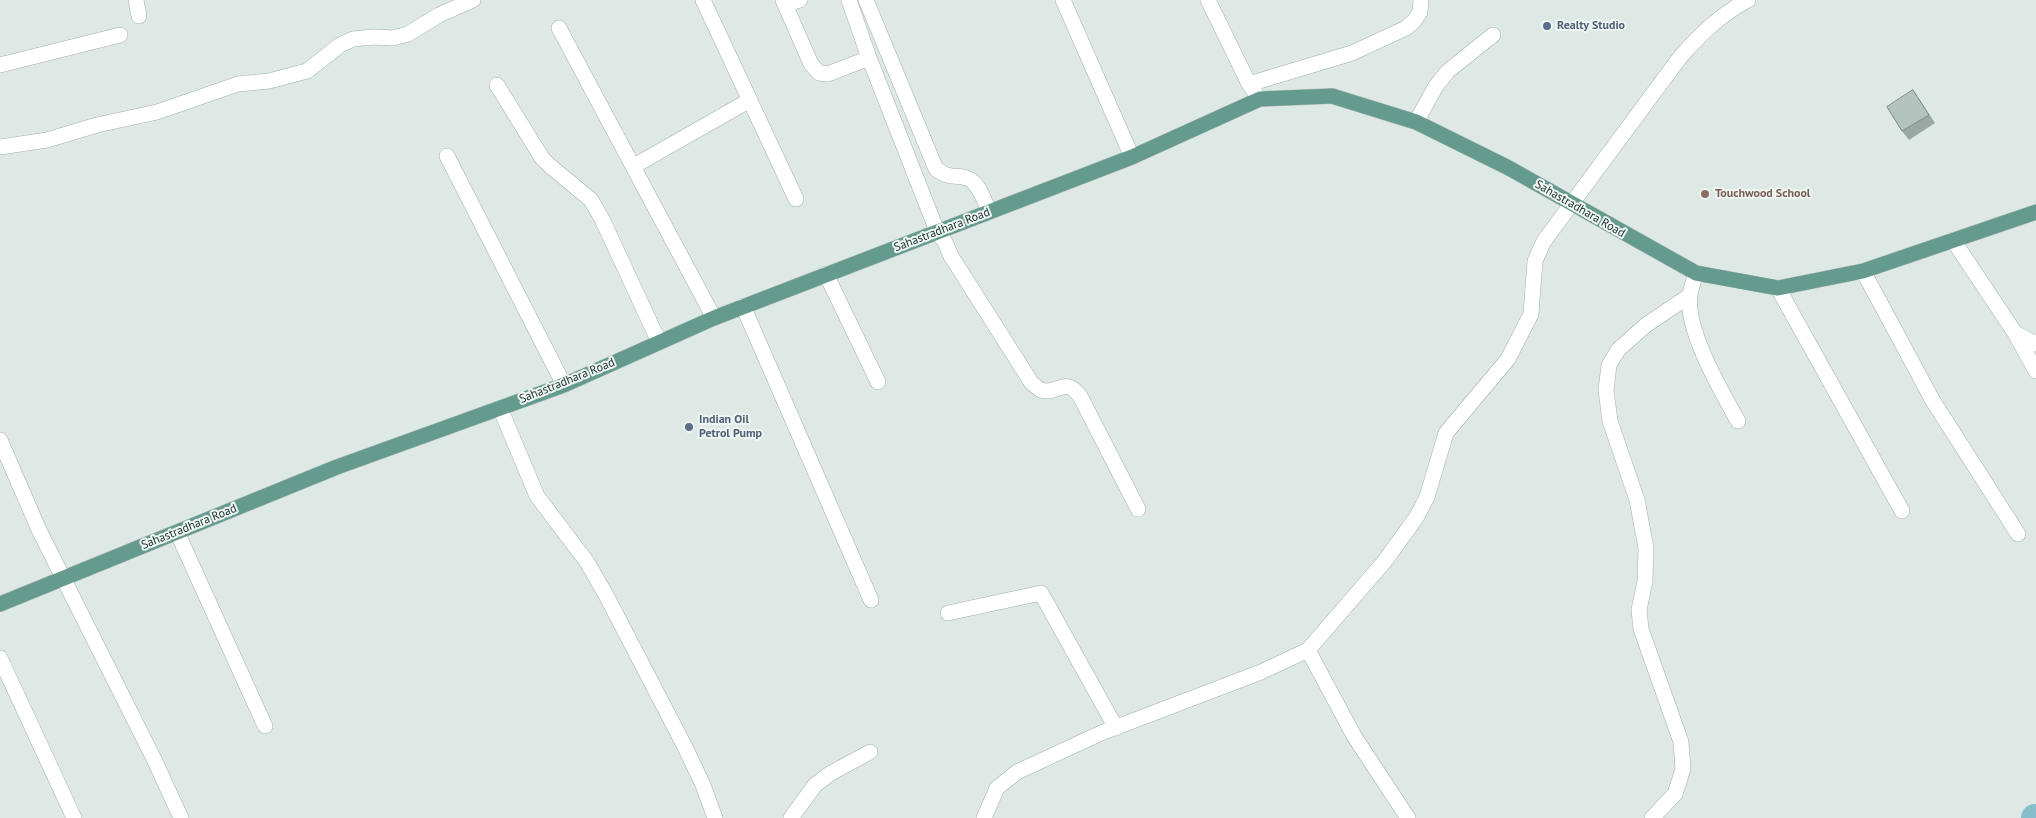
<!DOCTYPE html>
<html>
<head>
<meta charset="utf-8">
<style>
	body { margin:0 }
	canvas { display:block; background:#dee8e4 }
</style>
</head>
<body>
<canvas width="2036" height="818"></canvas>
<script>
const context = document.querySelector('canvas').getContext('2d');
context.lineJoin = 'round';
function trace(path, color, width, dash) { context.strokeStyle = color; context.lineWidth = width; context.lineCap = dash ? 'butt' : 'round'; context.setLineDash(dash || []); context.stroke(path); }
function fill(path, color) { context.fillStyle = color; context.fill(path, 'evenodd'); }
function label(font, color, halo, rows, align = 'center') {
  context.font = font + ' "PT Sans",sans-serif'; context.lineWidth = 4; context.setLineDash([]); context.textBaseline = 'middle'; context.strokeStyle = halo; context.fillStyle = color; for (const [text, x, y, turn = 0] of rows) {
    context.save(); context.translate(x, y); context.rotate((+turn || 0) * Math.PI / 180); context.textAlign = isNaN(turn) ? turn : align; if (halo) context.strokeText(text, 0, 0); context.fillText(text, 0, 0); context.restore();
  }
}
trace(new Path2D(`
	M2035,818H2036`), '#88becb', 28);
const minor = new Path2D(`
	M136,0L139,16
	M703,0L796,199
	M783,0L811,64L819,73L828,74L869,58
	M849,0L868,55L937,231L945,242L951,256L1031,382C1034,385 1037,388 1041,390C1057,396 1064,375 1080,396L1138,509
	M866,0L936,169C952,180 952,174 967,178C979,182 984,201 989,211
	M1063,0L1132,157
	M1208,0L1249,84L1255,92
	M785,5L800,0
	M559,28L714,318
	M0,65L120,35
	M1249,84L1352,53L1406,28L1414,21L1420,12L1421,0
	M497,85L542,158L549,165L591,200L602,219L659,342
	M1416,122L1436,86L1448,71L1493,35
	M0,147L47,140L97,125L157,112L238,84L269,81L307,71L340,45L353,39L374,37L393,38L408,34L439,15L473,0
	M447,156L564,385
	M634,166L750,100
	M1953,240L2015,333L2036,371
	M1863,271L1933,401L2018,534
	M1696,273C1694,280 1691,288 1690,295C1685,329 1721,391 1738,421
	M826,274L878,382
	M1778,288L1902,511
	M743,306L871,600
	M2015,333L2036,344
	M500,408L537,496L587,562L607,597L685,747L703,785L715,818
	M0,440L39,530L154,759L181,818
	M177,532L265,726
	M948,613L1041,593L1116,728
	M1308,650L1354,736L1408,818
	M0,658L74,818
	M791,818L815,785L831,773L870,752
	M984,818L997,788L1017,772L1101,733L1261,672L1308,650L1384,562L1416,518L1427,497L1446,433L1508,359L1531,314L1535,261L1544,241L1681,56C1702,33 1720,15 1748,0
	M1652,818L1675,794L1683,769L1681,742L1641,629L1639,610L1645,581L1646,548L1637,500L1610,421L1606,390L1609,365L1618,350L1646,325L1689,296`);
const major = new Path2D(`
	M0,604L337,467L564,385L714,318L1132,157L1260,99L1332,96L1416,122L1507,167L1696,273L1778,288L1863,271L2036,212`);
trace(minor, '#a1afab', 16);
trace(major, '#bcc3c1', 16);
trace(minor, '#fff', 15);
trace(major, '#659b8f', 15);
fill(new Path2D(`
	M1913,90L1935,123L1909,140L1902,131Z`), '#9aa8a3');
const building = new Path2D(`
	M1913,90L1929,115L1902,131L1887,107Z`);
fill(building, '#b3c3bd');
trace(building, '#7d8884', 1);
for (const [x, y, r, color] of [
	[1547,26,5,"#5c6f8a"],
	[1705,194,5,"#8d6e63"],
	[689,427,5,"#5c6f8a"]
]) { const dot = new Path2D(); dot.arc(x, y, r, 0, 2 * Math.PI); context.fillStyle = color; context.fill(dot); trace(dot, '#eef5f2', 2); }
label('bold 12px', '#4e5e75', '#eef5f2', [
	["Realty Studio",1557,26],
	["Indian Oil",699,420],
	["Petrol Pump",699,434]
], 'left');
label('bold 12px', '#785e54', '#eef5f2', [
	["Touchwood School",1715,194]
], 'left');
label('12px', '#203731', '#eef5f2', [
	["Sahastradhara Road",1580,209,30],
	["Sahastradhara Road",942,230,-21],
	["Sahastradhara Road",567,381,-22],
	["Sahastradhara Road",189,527,-22]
]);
</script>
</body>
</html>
